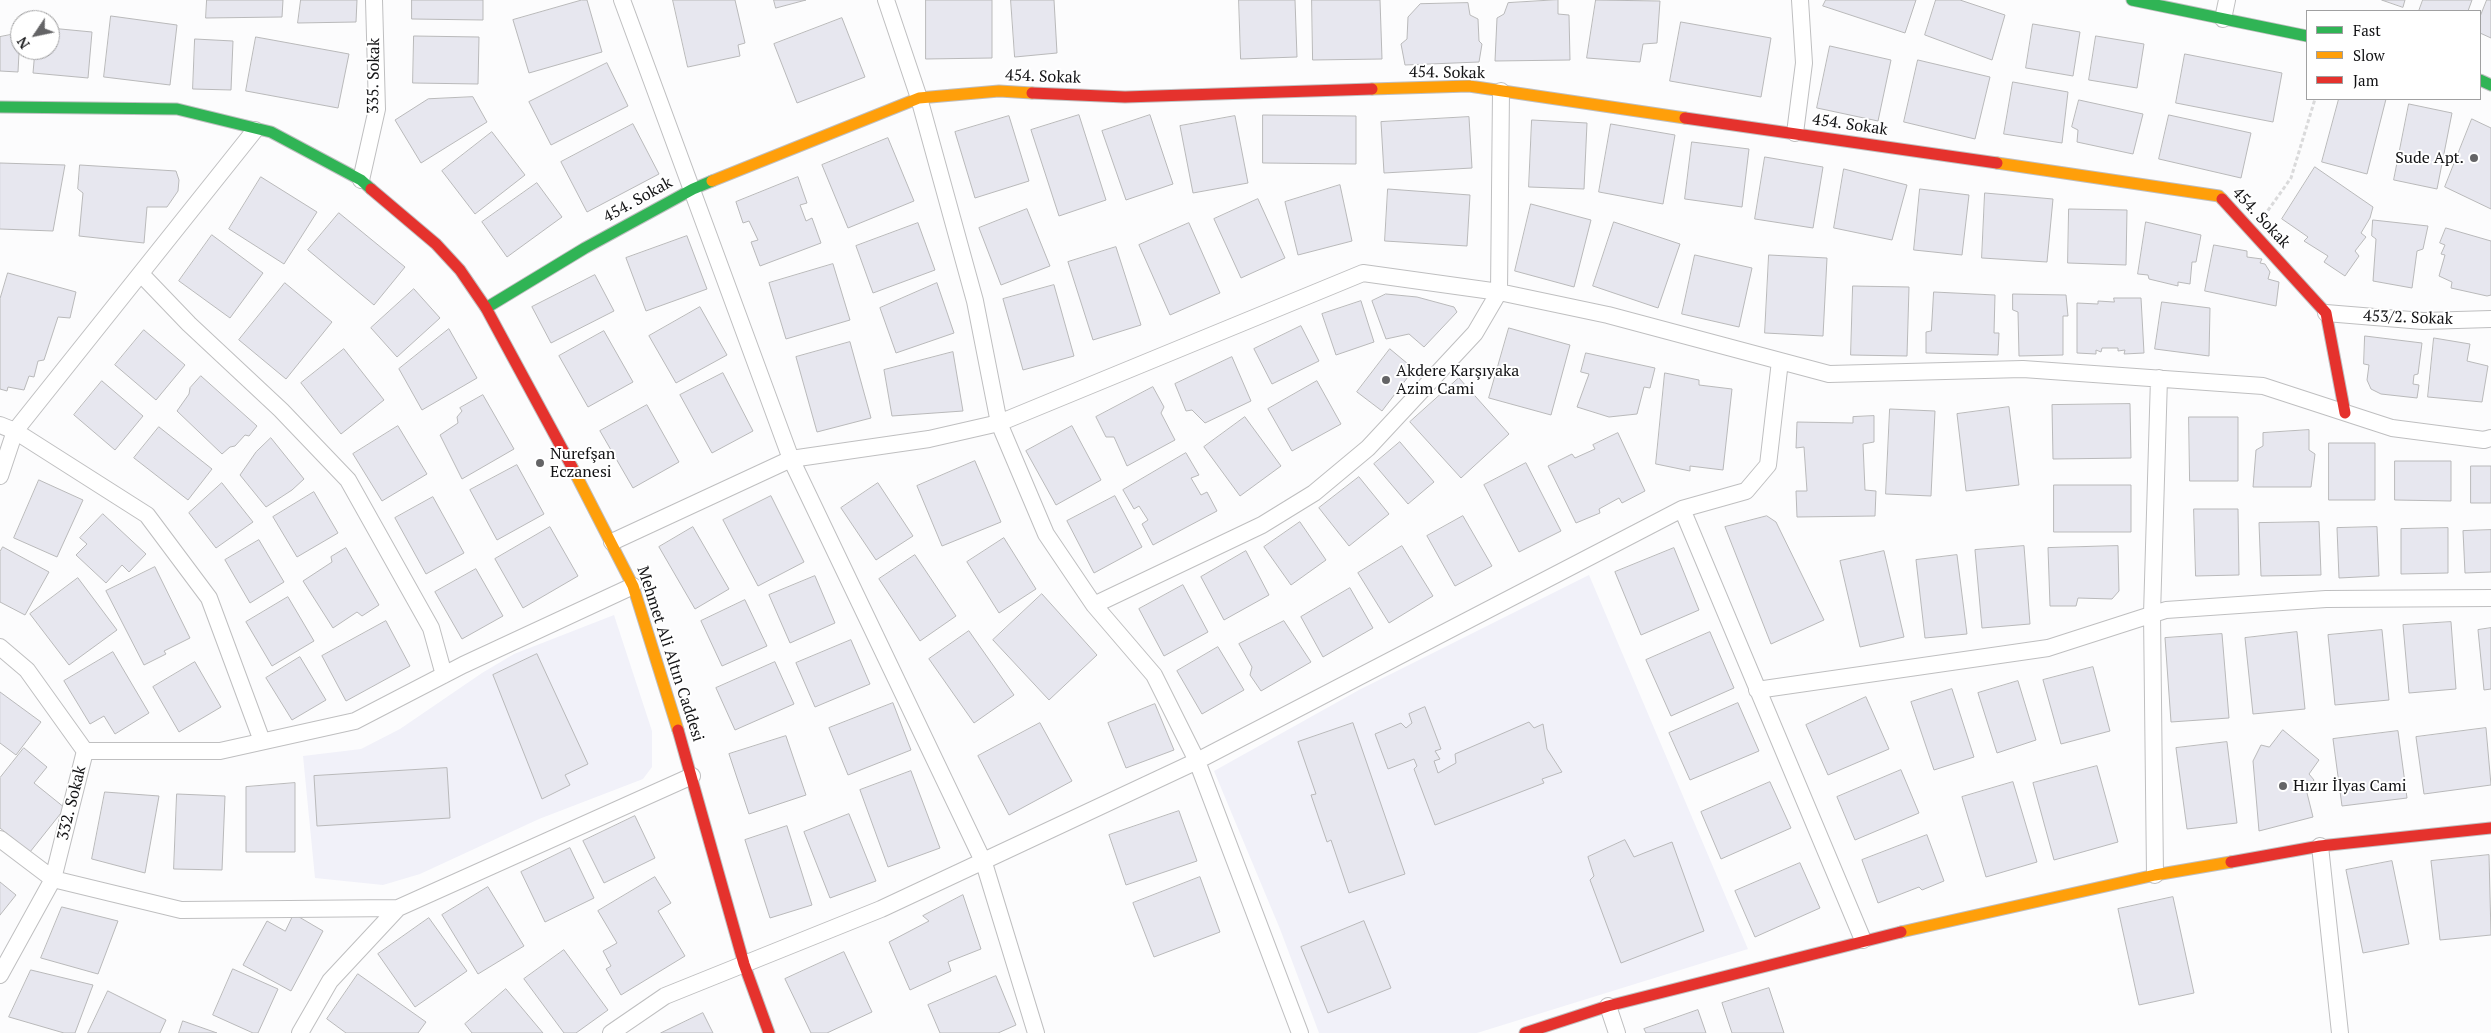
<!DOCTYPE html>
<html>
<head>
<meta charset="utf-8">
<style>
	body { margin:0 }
	#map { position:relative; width:2491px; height:1033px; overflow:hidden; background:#fcfcfd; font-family:"PT Serif",serif }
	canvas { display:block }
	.legend { position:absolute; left:2306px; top:10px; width:175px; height:90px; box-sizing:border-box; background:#fff; border:1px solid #a0a0a1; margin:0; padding:6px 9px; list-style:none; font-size:15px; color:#121214 }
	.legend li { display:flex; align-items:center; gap:10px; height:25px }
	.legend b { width:25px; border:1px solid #a0a0a1 }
	.north { position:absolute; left:10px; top:10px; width:50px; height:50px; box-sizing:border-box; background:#fff; border:1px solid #a0a0a1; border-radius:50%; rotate:236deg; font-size:14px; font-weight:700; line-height:20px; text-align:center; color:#121214 }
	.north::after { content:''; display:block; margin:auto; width:18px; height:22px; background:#646466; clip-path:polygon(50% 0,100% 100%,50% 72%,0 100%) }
</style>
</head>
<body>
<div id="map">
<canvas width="2491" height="1033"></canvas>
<ul class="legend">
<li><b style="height:6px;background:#30b455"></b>Fast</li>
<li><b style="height:6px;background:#ff9f0a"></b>Slow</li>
<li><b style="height:6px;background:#e5322d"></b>Jam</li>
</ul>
<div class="north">N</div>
</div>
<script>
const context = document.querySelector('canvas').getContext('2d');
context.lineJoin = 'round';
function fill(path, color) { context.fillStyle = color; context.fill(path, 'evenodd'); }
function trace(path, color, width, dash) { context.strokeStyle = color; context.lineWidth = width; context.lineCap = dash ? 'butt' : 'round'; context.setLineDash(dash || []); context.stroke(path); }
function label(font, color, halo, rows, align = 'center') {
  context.font = font + ' "PT Serif",serif'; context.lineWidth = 4; context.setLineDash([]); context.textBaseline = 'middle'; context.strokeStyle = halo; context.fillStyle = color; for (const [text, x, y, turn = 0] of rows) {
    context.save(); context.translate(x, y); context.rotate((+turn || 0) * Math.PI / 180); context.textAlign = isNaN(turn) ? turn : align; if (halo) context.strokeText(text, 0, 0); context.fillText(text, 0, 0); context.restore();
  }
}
fill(new Path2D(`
	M1589,575L1748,949L1477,1033H1319L1280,929L1214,771L1359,690Z
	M614,615L652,731V767L643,779L539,819L420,874L383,885L315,878L303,756L361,749L400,729L482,673L514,654Z`), '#f1f1f9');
const building = new Path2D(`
	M207,0H283L282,17L206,18Z
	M301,0H357L356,22L298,23Z
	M412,0H483V20L412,19Z
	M582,0H587L602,52L529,73L513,20Z
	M673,0H735L745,43L738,45L740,56L688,67Z
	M774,0H806L776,8Z
	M926,0H992V58L926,59Z
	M1011,0H1054L1057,53L1015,57Z
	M1239,0H1295L1297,57L1241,59Z
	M1312,0H1380L1382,59L1313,60Z
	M1558,0V14L1569,15L1570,60L1495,61L1497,18L1504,14L1508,3Z
	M1596,0L1660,1L1657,43L1643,44L1640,62L1587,58Z
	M1826,0H1916L1905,33L1823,6Z
	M1936,0H1960L2005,15L1992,60L1925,35Z
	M2382,0H2405L2403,7Z
	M2423,0H2472L2468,11H2419Z
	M2487,0H2491V38L2480,33V17Z
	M1468,3L1470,15L1478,19L1479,41L1482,44L1479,62L1405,65L1401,44L1407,39L1408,17L1420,4Z
	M111,16L177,25L170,85L104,77Z
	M842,18L865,77L797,103L774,44Z
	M1681,22L1771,38L1761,97L1670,81Z
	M2033,24L2080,32L2073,76L2026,68Z
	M50,28L92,32L88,78L33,73L35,50H50Z
	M20,33L18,72L0,71V37Z
	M414,36L479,37L478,84L413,83Z
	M2096,36L2144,44L2137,88L2089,80Z
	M256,37L349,54L338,108L246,91Z
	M195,39L233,41L231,90L193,89Z
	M1830,46L1891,60L1878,121L1817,108Z
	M2185,54L2282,73L2273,122L2176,103Z
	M1918,60L1990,77L1975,139L1904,122Z
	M607,63L628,106L551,145L529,102Z
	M2013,82L2068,92L2062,143L2004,134Z
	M473,97L487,122L421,163L395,120L428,99Z
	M2339,99H2386L2367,174L2322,162Z
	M2079,100L2143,114L2133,154L2077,142L2078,130L2072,127Z
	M2409,104L2452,113L2437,189L2394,180Z
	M1079,115L1106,200L1059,216L1031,130Z
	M1150,115L1173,184L1126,200L1102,131Z
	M1263,115L1356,116V164L1263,163Z
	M2169,115L2251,133L2241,178L2159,159Z
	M1009,116L1029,181L975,198L955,132Z
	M1235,116L1248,183L1193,193L1180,126Z
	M1469,117L1472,168L1384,173L1381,122Z
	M2472,119L2491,128V209L2445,187Z
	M1532,120L1587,123L1584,189L1529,187Z
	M633,124L659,174L587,212L561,162Z
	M1611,124L1675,135L1663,204L1599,192Z
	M492,132L525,175L475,214L442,171Z
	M888,138L914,201L848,228L822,165Z
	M1692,142L1749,149L1742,207L1685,199Z
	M1765,157L1823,167L1813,228L1755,219Z
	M0,163L65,165L53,231L0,229Z
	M80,165L176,171L179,180L178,191L167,207H147L144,243L79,236L83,193L78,189Z
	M2315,167L2373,207L2370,218L2361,233L2366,237L2355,251L2359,256L2345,276L2324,262L2328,256L2304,241L2308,237L2282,219Z
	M1844,169L1907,185L1892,240L1834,228Z
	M261,177L317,212L284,264L229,229Z
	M798,177L807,203L800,205L806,221L812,218L821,243L760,266L751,242L758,240L749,221L743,223L736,202Z
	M537,183L562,217L507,257L482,222Z
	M1340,185L1352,241L1298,255L1285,202Z
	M1388,189L1470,195L1467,246L1385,241Z
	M1920,189L1969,195L1962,255L1914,250Z
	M1985,193L2053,199L2047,262L1982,258Z
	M1258,199L1285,258L1241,278L1214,219Z
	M1531,204L1591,220L1574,287L1515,271Z
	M1027,209L1050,266L1001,285L979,228Z
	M2069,209L2127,210L2126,265L2068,263Z
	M339,213L405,267L374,305L308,250Z
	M2373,220L2428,226L2423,249L2417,251L2412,288L2373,281L2376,239L2372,236Z
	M1614,222L1680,244L1658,308L1593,286Z
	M2146,222L2201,235L2196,262H2192L2190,284L2178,282V286L2149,279L2148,275L2138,274Z
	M918,223L935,270L873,293L856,246Z
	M1189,223L1220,293L1170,315L1139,245Z
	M2446,228L2491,241V295L2487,296L2451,288L2452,282L2439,276L2445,255L2441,254L2445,245L2440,243Z
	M212,235L263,273L230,318L179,281Z
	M687,236L707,289L646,311L626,258Z
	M2214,245L2247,251V257L2262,259L2260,263L2265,264L2270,272L2268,279L2279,282L2276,306L2205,291Z
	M1116,247L1141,325L1093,340L1068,262Z
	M1695,255L1752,268L1739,327L1682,314Z
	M1769,255L1827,258L1823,336L1765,333Z
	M833,264L850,320L786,339L769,283Z
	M8,273L76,292L70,318L58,317L44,360L38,361L34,377L29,376L24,390L8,387L7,391L0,389V299Z
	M595,275L614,311L551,343L532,307Z
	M285,283L332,322L286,379L239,340Z
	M937,283L954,333L896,353L880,308Z
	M1054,285L1074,356L1023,370L1003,299Z
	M1853,286L1909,287L1907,356L1851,355Z
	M414,289L440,318L397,357L371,328Z
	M1934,292L1995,295L1994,333H1999L1998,355L1926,353V332L1931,331Z
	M1386,294L1417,297L1454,307L1457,312L1424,347L1409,334L1386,339L1372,301Z
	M2013,294L2066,295L2068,316H2063V355L2019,356L2018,312L2013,310Z
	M2114,298H2141L2144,353L2124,354L2125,350L2118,351V348H2102L2101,352L2096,350V354L2077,353V303L2098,304V301L2114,302Z
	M1361,301L1374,342L1336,355L1322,314Z
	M2162,302L2210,308L2209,356L2155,349Z
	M700,307L727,355L676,383L649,336Z
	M1301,326L1319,361L1272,384L1254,349Z
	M1509,328L1570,345L1551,415L1489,398Z
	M449,329L477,378L422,410L399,369Z
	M144,330L185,365L156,400L115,365Z
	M604,331L633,382L588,407L559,356Z
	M2365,336L2422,343L2418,374L2414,375L2413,384L2419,385L2417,398L2381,394L2371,389L2367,380L2369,365L2364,364Z
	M2434,338L2470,344L2467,361L2488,366L2482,402L2428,397Z
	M850,342L871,418L817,432L796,357Z
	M344,349L384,400L341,434L301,383Z
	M1390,349L1414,369L1382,411L1357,392Z
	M953,352L963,411L892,416L884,370Z
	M1586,353L1655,368L1650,388L1644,387L1637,414L1609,417L1577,407L1589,374L1581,372Z
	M1232,357L1251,401L1205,423L1192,410L1186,411L1175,384Z
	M723,373L753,431L712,453L680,395Z
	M1665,373L1699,380V385L1732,389L1723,470L1690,466V471L1656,464Z
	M201,376L257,426L249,436L245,435L235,446L230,447L222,454L177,411L189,394L190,388Z
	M1459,378L1509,434L1461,478L1410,422Z
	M102,381L143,416L115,450L74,415Z
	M1317,381L1341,424L1292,451L1268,409Z
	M1153,387L1164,407L1161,413L1175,440L1127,466L1114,437H1106L1096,417Z
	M483,395L514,449L462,479L440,435L458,423L457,417L462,411L460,408Z
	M2130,404L2131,458L2053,459L2052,405Z
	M647,405L679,462L633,488L600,431Z
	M2009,407L2019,485L1966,491L1957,414Z
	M1890,409L1935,411L1931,496L1886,494Z
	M1874,416V442L1863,444L1865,490L1876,491L1875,516L1797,517L1796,491H1807L1804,447L1796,448L1797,422L1853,423V417Z
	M1245,417L1281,466L1240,496L1204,447Z
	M2189,417H2238V481H2190Z
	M398,426L427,474L382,501L353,454Z
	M1072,426L1101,480L1056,505L1026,451Z
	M159,427L212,469L188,500L134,458Z
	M2309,430V450L2315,454L2311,487H2253L2256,450L2263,446V433Z
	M1618,433L1645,491L1622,503L1619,498L1599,509L1600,513L1576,523L1548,466L1572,454L1575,458L1595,449L1593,445Z
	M271,438L304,479L292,490L266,507L240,475L256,452Z
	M1400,442L1434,482L1408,504L1374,464Z
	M2329,443H2375V500H2329Z
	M1186,453L1199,475L1191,478L1201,495L1207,492L1217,511L1153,545L1142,524L1148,520L1139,506L1134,509L1123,490Z
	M975,461L1001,522L942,546L917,486Z
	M2395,461H2451V501L2395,500Z
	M1526,463L1561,531L1519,552L1484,485Z
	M517,465L544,514L497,540L470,490Z
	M2471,466H2491V503H2471Z
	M1359,477L1389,514L1349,546L1319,508Z
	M39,480L83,500L57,557L14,538Z
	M222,483L253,522L216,548L189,513Z
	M878,483L913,536L876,560L841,508Z
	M2054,485H2131V532H2054Z
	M314,492L338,533L297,557L273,517Z
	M771,496L804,562L758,586L723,520Z
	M1115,496L1142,547L1094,573L1067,521Z
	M433,497L464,553L426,574L395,518Z
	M2194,509H2238L2239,575L2196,576Z
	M103,514L146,554L129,572L122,565L106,583L76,555L87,544L80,538Z
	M1463,516L1492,566L1455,586L1427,536Z
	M1767,516L1776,522L1824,620L1771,644L1725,527Z
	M1300,522L1326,560L1291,585L1264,547Z
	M2319,522L2321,575L2261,576L2259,523Z
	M550,527L578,576L523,608L495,559Z
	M693,527L729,589L695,609L659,547Z
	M2377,527L2379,576L2339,578L2337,528Z
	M2448,528V573L2401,574V529Z
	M2491,530V572L2465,573L2463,531Z
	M1004,538L1036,589L999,613L967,562Z
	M259,540L284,582L250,603L225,560Z
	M1402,546L1433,596L1389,623L1358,573Z
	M2024,546L2030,624L1982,628L1975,550Z
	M2118,546L2119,591L2112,599L2078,598L2076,606H2050L2048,548Z
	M3,547L49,572L25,615L0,602V552Z
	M346,548L379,605L362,616L357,612L333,628L303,581L332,562L331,557Z
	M1674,548L1699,610L1641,635L1615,572Z
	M1246,551L1269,595L1224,620L1201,577Z
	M1884,551L1904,637L1860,647L1840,561Z
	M915,555L956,616L920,641L879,579Z
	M1957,555L1967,634L1925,638L1916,560Z
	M155,567L190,638L164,651L166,654L144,665L106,591Z
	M476,569L503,616L462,639L435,592Z
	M815,576L835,623L790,643L769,595Z
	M78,578L117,630L69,665L30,614Z
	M1183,585L1208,632L1164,656L1139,609Z
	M1350,588L1373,628L1323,657L1301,617Z
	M1042,594L1097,655L1049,700L993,640Z
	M288,597L314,641L272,666L246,622Z
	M745,600L767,646L722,666L701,621Z
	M386,621L410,666L346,701L322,656Z
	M1284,621L1311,662L1261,691L1250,675L1252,667L1239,644Z
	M2451,622L2456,689L2409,693L2403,625Z
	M2491,628V689L2484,690L2478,630Z
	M2382,630L2389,700L2335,705L2328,635Z
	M969,631L1014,695L974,723L929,659Z
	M1710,632L1734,688L1671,716L1646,660Z
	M2297,632L2305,709L2253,714L2245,638Z
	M2222,634L2229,718L2171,722L2165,638Z
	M851,640L870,684L815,707L796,663Z
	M1218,647L1244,690L1202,714L1177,671Z
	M113,652L149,713L115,734L104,716L90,724L64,681Z
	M537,654L588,764L565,775L570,785L542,799L493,675Z
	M300,657L326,700L292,720L266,678Z
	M195,662L221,707L179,732L153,687Z
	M775,662L794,704L735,730L716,688Z
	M2093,667L2110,731L2061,744L2043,680Z
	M2018,681L2036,740L1997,753L1978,693Z
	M1952,689L1974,757L1934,770L1911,702Z
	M0,692L41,722L16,755L0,743Z
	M1866,697L1889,749L1828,775L1806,725Z
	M893,703L911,750L848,775L829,728Z
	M1738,703L1759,751L1690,780L1669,733Z
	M1155,704L1174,750L1126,768L1108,723Z
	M1425,707L1441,749L1435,751L1440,759L1434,761L1438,773L1456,763L1455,754L1529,722L1534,728L1543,724L1547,749L1562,772L1542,779L1544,783L1435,825L1414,769L1417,766L1414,759L1388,769L1375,734L1401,723L1406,728L1412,723L1409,714Z
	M1040,723L1072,781L1009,815L978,756Z
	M1353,723L1405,874L1349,893L1331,840L1327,842L1311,795L1316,794L1298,742Z
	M2486,728L2491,785L2424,794L2416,737Z
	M2283,730L2319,760L2309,774L2314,780L2307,793L2313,817L2259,831L2253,761L2261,745L2269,747Z
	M2398,731L2407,798L2342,806L2333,739Z
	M786,736L806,795L749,814L729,754Z
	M2227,742L2237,823L2187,829L2176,748Z
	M24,748L47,767L34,783L65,808L30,852L0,828V778Z
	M2097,766L2118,842L2054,860L2033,783Z
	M447,768L450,818L317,826L314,776Z
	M1901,770L1919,813L1855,840L1837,797Z
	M911,771L940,848L888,867L860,790Z
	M1770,782L1791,828L1721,859L1701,812Z
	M2013,782L2037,862L1986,877L1962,797Z
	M295,783V852H246V787Z
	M105,792L159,796L145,873L92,859Z
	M177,794L225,796L222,870L174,869Z
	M1179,811L1197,861L1126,885L1109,835Z
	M849,814L876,881L830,898L804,832Z
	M635,816L655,858L604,883L583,841Z
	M787,826L812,905L770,918L745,840Z
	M1927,835L1944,881L1922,890L1919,887L1878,903L1862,860Z
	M1625,840L1634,857L1672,842L1704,931L1621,963L1590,880L1594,876L1588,857Z
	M570,848L594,898L545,922L521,872Z
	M2489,855L2491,935L2440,940L2431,861Z
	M2392,861L2409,944L2363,953L2346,870Z
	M1800,863L1820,908L1755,937L1735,891Z
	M655,877L671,903L658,911L685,956L621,995L606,969L611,966L603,951L617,943L598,911Z
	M1200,877L1220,932L1154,957L1133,903Z
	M0,882L16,895L0,915Z
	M488,887L524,946L478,974L442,915Z
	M963,895L981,949L948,962L951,971L910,990L889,942L929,921L923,916Z
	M2173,897L2194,993L2139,1005L2118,909Z
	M62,907L118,921L98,974L41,958Z
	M294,914L323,931L291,991L243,965L267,921L285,931Z
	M429,918L467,971L415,1007L378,954Z
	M1364,921L1391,988L1328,1013L1301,947Z
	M564,950L608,1010L576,1033H564L524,979Z
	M844,952L872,1012L827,1033H811L785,979Z
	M233,969L278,989L258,1033H253L213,1015Z
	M31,970L93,985L75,1033H64L9,1017Z
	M358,974L426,1022L418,1033H346L327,1019Z
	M996,976L1016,1025L998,1033H940L928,1005Z
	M1769,988L1784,1033H1732L1722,1003Z
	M506,989L543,1033H472L465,1024Z
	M108,991L166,1020L160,1033H88Z
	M1698,1010L1706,1033H1646L1644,1029Z
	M703,1013L713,1033H661Z
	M183,1021L217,1033H179Z`);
fill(building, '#e7e7ef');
trace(building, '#b9b9ba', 1);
const street = new Path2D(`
	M622,0L791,459L984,863L1036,1033
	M886,0L919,98L975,301L999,423L1046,534L1094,605L1154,675L1197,761L1300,1033
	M2223,19L2227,0
	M1795,133L1804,63L1800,0
	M361,180L377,109L374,0
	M141,274L189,324L281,410L348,480L431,628L444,675
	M2326,313L2423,321L2491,319
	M0,425L15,431L147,515L209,598L262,741
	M0,476L15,431L255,130
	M1682,509L1746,491L1768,465L1780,361
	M612,542L791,459L929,439L999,423L1363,273L1499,292L1608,315L1829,374L2023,369L2263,386L2392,428L2484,440L2491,438
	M1094,605L1262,525L1314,493L1368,448L1475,333L1499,292L1501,91
	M0,647L27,670L85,751L53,879L0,975
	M1757,690L2048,648L2166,610L2326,599L2491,598
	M85,751H220L355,721L463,665L633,586
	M0,839L53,879L181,910L398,908
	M2320,846L2340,1033
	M2155,875L2152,614L2159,378
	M1608,1006L1617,1033
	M300,1033L330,981L398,908L692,776
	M611,1033L665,996L881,909L1197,761L1682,509L1863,940`);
const fast = new Path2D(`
	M2132,0L2307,36
	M2480,80L2491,85
	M0,107L177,109L271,132L361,180L371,189
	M486,308L585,248L693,189L712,181`);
const slow = new Path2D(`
	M1372,89L1469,86L1685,118
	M1997,163L2219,196L2222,199
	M712,181L919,98L999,91L1032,93
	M572,467L633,586L678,730
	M1901,932L2155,875L2231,862`);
const jam = new Path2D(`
	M1032,93L1125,97L1372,89
	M1685,118L1997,163
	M371,189L436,244L460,270L486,308L572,467
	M2222,199L2326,313L2345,413
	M678,730L744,964L769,1033
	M2231,862L2320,846L2491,828
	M1525,1033L1608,1006L1901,932`);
trace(street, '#bfbfc0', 18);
trace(fast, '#bfbfc0', 13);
trace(slow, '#bfbfc0', 13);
trace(jam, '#bfbfc0', 13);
trace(new Path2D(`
	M2264,216L2291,178L2315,99`), '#dadadb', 3, [4, 2.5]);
trace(street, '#fff', 16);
trace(fast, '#30b455', 11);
trace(slow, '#ff9f0a', 11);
trace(jam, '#e5322d', 11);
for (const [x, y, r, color] of [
	[2474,158,5,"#646466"],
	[1386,380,5,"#646466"],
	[540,463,5,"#646466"],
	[2283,786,5,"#646466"]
]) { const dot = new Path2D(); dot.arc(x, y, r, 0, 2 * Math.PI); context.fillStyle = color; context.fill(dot); trace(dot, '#fff', 2); }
label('16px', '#121214', '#fff', [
	["454. Sokak",1447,73,1],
	["335. Sokak",374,76,-89],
	["454. Sokak",1043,77,2],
	["454. Sokak",1850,125,8],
	["454. Sokak",638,200,-29],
	["454. Sokak",2261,218,47],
	["453/2. Sokak",2408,318,2],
	["Mehmet Ali Altın Caddesi",670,654,72],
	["332. Sokak",72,803,-76]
]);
label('16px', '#121214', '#fff', [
	["Sude Apt.",2464,158,"right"],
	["Akdere Karşıyaka",1396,371],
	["Azim Cami",1396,389],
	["Nurefşan",550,454],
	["Eczanesi",550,472],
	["Hızır İlyas Cami",2293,786]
], 'left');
</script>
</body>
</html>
